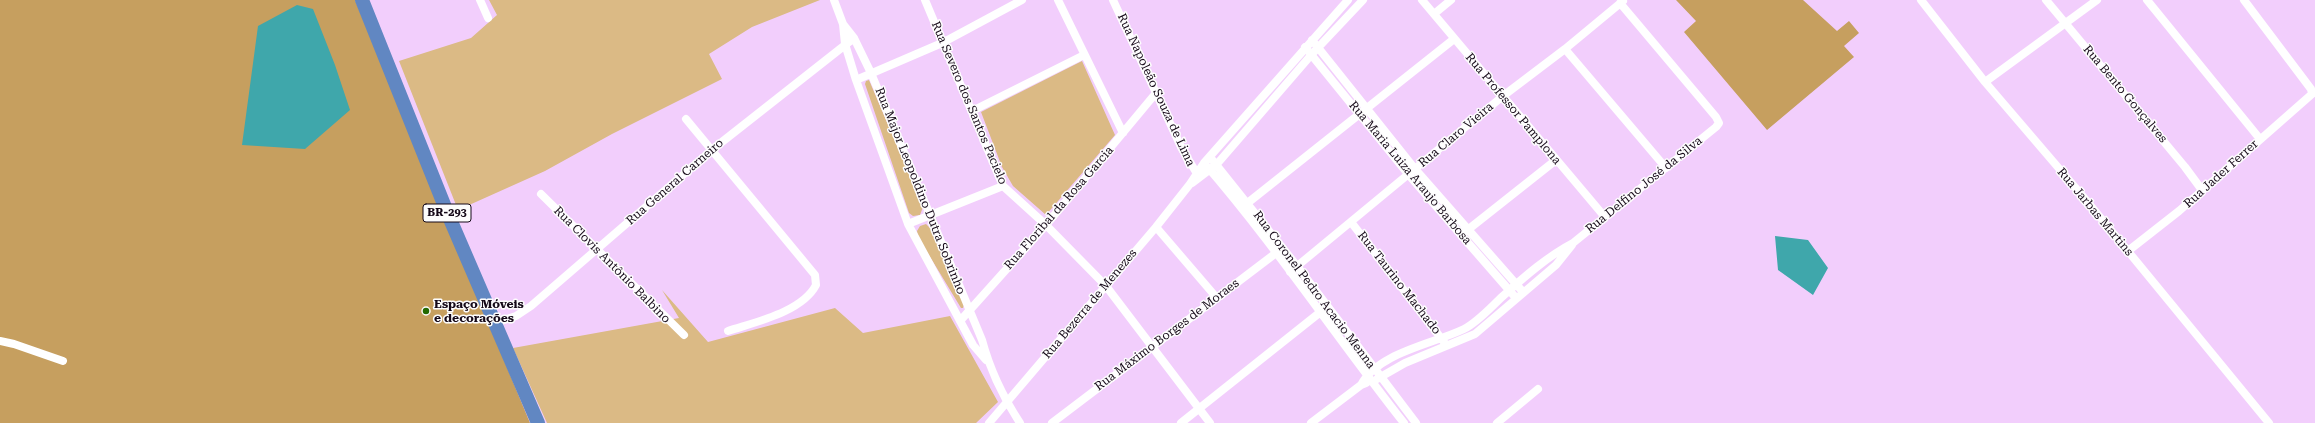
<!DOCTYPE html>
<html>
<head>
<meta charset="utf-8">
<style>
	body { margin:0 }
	canvas { display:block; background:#f2cefc }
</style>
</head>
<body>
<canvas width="2315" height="423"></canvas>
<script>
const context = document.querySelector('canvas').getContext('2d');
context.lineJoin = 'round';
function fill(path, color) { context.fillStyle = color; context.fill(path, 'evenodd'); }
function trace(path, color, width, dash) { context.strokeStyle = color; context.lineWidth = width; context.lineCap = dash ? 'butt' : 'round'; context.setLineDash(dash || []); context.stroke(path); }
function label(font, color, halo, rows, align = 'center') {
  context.font = font + ' "Roboto Serif",serif'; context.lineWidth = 3; context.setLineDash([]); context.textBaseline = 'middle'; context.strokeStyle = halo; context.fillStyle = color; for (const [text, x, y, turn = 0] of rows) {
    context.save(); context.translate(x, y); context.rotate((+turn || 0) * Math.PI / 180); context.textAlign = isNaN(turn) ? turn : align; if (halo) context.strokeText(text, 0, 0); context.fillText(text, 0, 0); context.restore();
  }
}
fill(new Path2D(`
	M489,0H820L752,27L709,54L722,79L612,134L545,171L458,210L399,61L471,38L497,15Z
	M1082,61L1115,135L1046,215L1013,186L1002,167L981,112Z
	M869,80L923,207L920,215L913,216L909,213L865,84L866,81Z
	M926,224L930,228L964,305L963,308H961L918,237L917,231L920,226Z
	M662,290L708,342L835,308L863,333L950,316L998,402L976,423H547L513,348L679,318Z`), '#dbba85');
fill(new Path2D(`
	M0,0H355L530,423H0Z
	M1676,0H1803L1837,31L1849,21L1859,33L1844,46L1854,57L1767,130L1684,32L1696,21Z`), '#c69f5f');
fill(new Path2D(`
	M297,5L313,9L335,65L350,110L305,149L242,145L258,26Z
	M1775,236L1808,240L1828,268L1813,295L1778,270Z`), '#3fa7ab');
trace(new Path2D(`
	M480,0L488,18
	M834,0L843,24L845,44L856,80L908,224L973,345L986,360
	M925,0L1003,186L1046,225L1106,286L1210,423
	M1058,0L1123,133
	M1113,0L1182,149L1199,177
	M1422,0L1604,216
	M1921,0L1985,82L2086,200L2269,423
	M2046,0L2185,167L2202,190
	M2147,0L2260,139
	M1434,14L1451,0
	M843,24L854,38L871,73L982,340C990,370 1003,397 1020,423
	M1312,40L1415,169L1523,292
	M1305,47L1408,174L1516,298
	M1565,49L1666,168
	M856,80L942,43L1022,0
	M1985,82L2097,0
	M972,111L1084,55
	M686,119L815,275L816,285C802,312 755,322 728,331
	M1210,157L1297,266L1416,423
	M1204,163C1276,246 1336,337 1404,423
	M1192,183L1217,164L1312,54L1363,0
	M541,194L684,335
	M1245,205L1454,39
	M1351,222L1444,342
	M908,224L1003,186
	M1156,227L1216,297
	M1465,232L1556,160
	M2128,251L2179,211L2312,94L2311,89L2244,0
	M1290,272L1503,96L1565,49L1623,1
	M960,321L1046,225L1156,93
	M495,323L516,316L531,306L713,149L854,38
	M0,341L14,344L63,361
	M1377,379L1405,363L1475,334L1556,265L1572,245
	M1361,385C1377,353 1433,344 1464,329C1478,322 1491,307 1503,296C1524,277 1548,256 1573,243L1716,127L1719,123L1716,117L1620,3
	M989,423L1156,227L1190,184L1204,163L1348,0
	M1052,423L1280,250
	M1181,423L1323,310
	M1311,423L1361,385L1366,383
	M1497,423L1538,389`), '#fff', 8);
trace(new Path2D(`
	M362,0L447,212L538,423`), '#6187c2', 14);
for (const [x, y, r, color] of [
	[426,311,4,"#236900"]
]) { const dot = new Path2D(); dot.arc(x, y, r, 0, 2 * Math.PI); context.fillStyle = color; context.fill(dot); trace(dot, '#fdfdfd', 1.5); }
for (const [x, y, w] of [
	[447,213,48]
]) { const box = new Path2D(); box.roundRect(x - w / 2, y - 9, w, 18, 3); context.fillStyle = '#fdfdfd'; context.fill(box); trace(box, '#150918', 1); }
label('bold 11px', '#150918', null, [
	["BR-293",447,213]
]);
label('12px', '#150918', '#fdfdfd', [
	["Rua Napoleão Souza de Lima",1156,90,65],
	["Rua Bento Gonçalves",2125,94,50],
	["Rua Severo dos Santos Pacielo",969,103,67],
	["Rua Professor Pamplona",1513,109,50],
	["Rua Claro Vieira",1456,135,-40],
	["Rua Maria Luiza Araujo Barbosa",1410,173,50],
	["Rua Jader Ferrer",2221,174,-42],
	["Rua General Carneiro",675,182,-41],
	["Rua Delfino José da Silva",1644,185,-39],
	["Rua Major Leopoldino Dutra Sobrinho",920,191,68],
	["Rua Floribal da Rosa Garcia",1059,208,-49],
	["Rua Jarbas Martins",2095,212,50],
	["Rua Clovis Antônio Balbino",612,265,45],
	["Rua Taurino Machado",1399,283,52],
	["Rua Coronel Pedro Acacio Menna",1314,290,53],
	["Rua Bezerra de Menezes",1090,304,-50],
	["Rua Máximo Borges de Moraes",1167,335,-37]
]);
label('bold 12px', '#150918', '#fdfdfd', [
	["Espaço Móveis",434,304],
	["e decorações",434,318]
], 'left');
</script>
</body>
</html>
